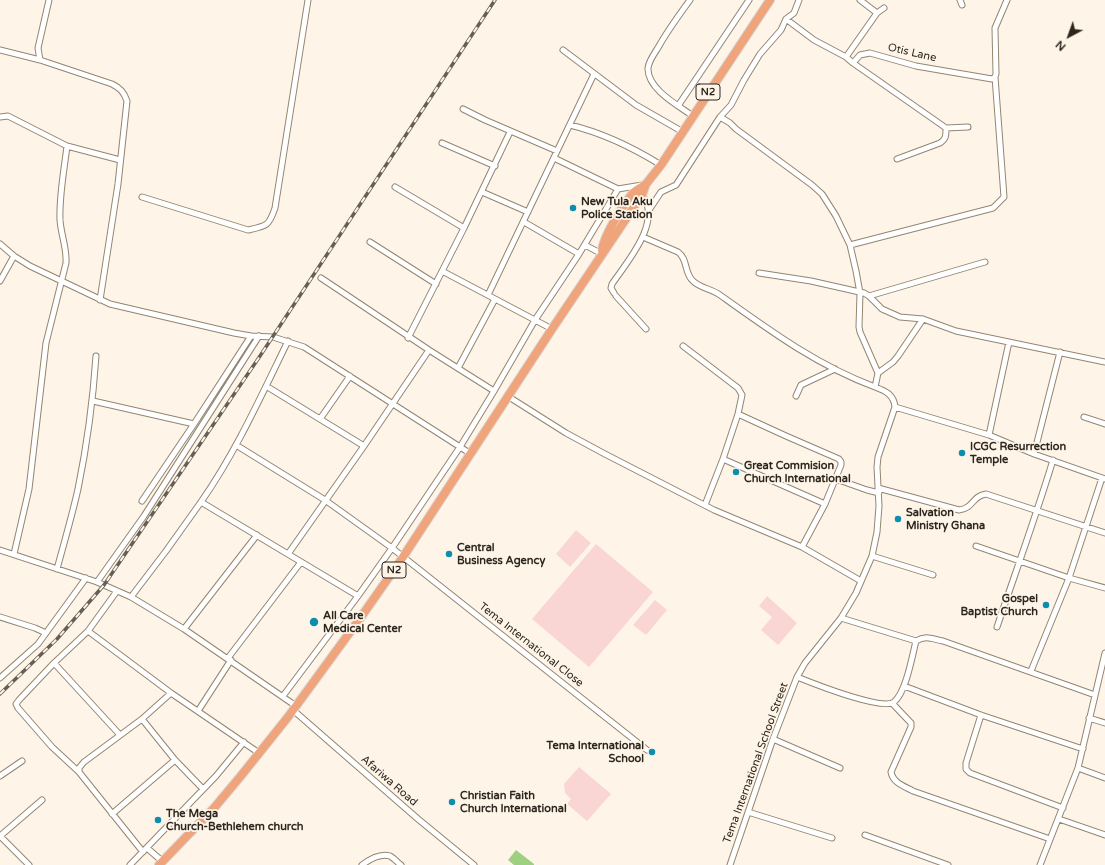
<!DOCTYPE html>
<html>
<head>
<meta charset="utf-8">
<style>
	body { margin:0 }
	#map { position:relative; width:1105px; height:865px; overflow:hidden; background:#fef5e8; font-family:"Varela Round",sans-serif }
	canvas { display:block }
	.north { position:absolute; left:1049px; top:16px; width:40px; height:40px; -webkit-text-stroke:3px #fef5e8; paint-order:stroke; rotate:221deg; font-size:11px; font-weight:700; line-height:16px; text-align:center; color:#2c261e }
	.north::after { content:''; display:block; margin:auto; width:14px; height:18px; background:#2c261e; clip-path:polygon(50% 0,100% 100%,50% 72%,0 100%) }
</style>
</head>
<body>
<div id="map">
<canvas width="1105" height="865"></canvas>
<div class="north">N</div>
</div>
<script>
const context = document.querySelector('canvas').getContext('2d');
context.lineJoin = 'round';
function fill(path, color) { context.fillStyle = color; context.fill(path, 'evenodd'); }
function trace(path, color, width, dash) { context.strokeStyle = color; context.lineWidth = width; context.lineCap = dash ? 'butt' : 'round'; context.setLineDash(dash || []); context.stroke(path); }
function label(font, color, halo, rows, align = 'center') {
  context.font = font + ' "Varela Round",sans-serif'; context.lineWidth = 3.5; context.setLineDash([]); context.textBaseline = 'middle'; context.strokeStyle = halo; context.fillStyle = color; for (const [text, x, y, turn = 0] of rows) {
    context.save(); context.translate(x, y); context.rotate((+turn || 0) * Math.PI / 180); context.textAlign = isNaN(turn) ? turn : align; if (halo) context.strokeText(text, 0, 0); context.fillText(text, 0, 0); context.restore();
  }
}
fill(new Path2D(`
	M576,530L591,543L570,567L556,554Z
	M596,544L653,592L589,667L532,619Z
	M767,596L797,623L778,645L761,630L772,617L759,606Z
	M655,600L667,610L646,635L633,625Z
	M579,767L611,794L587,821L567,804L571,799L565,793L564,784Z`), '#f9d5d4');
fill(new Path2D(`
	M516,850L534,864V865H514L508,860Z`), '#9dd081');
const minor = new Path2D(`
	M690,0C679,15 668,30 659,46C655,53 649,60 648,68C647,89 679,106 693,116
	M860,0L877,13
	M960,0L962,5
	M786,19L814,40L846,57L853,63L860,55L870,53L916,66L992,79L995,77L996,74L995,28L1007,0
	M0,50L40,60L38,48L49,0
	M563,50L636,105L683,132
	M846,57L877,13L884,8
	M40,60L112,84C120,88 124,92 127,101L118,184L100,300
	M853,63L946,128L968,127
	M678,106L749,0
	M463,109L485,120L557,151
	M0,117L8,116L67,146L120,160
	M570,125C603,133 632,147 661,165
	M442,143L495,166
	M554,158L618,189L642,185
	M897,159L940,143C946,139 946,136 946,128
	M395,187L464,228
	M618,189L579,254L535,320L494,391L460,447L392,548L647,750
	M482,192L528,212
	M142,197L248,230C267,226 269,226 275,208L308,0
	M649,210L661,192L676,185L720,117
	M524,222L579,254
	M643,237L678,252C688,259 684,273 693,281C700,288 712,289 720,295C769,330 818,366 875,387
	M370,242L436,284
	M0,244L14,256L30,266L110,304L234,333L251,336L273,337L304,347L471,454
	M585,245L602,254
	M850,245L993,208L1004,197L995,77
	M442,271L552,329
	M759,273L811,281L864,293L869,296L882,309L900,317L923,319L956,331L1105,362
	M321,278L429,350
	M0,281L14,256
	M614,293L611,288L612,284C627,262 663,221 642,195
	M488,295L594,74
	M616,296L646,329
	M869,296L985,262
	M408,338L464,228L510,132
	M683,346L738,388L742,395L738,414L786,436L839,459L841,462V465L825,504L802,547
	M458,368L495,299
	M878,373L893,362L898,356L923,319
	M266,386L364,446
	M796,396L801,385L835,369
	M509,397L566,433L603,453L714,510L802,547L861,581
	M93,401L194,424
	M895,407L989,435L1034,454L1105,479
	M1084,417L1105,424
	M320,419L350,376
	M989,435L1009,342
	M236,445L325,500L392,548L358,596
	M1034,454L1060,352
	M723,459L825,504
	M836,479L867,490L879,493
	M878,488L959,510C974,508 972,496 986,494L1105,533
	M142,501L194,424L251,336
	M201,502C236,452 261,396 288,341
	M705,505L723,459L738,414
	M976,546L1069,578L1105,588
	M0,550L97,582L131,597L184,629L296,706
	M14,554L29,489L46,343L66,263C67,248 61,235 60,220C59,196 64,171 67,146
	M288,554L364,446L429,350L494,391
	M872,556L933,575
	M57,569C64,543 72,516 78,489C87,445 93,400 96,356
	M97,582L144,516L259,336
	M131,597L166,551L201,502L358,596L283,696
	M0,617L35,628L46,633L86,578
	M841,618L916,641C926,635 932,639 943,641L1095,695
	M997,627C1016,571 1036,516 1053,460
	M184,629L257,535
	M88,631L171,693L259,753
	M228,658L301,562
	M54,663L120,735
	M1031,671L1069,578L1102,478
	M797,677C812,683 882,711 894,702C906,692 912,657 916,641
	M0,678L38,644L46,633
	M904,686L981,715L1083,749
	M892,703L911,723V727L891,772C893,783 904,786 913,791L1050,839
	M293,710L418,819L474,865
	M198,711L231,660
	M981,715L966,763V769L970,773L1063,808
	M1089,718L1105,723
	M142,719L175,760L203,789
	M773,739L840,768
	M1078,768L1105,778
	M79,772L52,747L18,708L16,704L19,700L54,663L88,631L117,591
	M0,776L22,761
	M748,812L832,838
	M112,814L175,760
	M1059,819L1105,835
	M865,835L948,865
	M0,836L42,800
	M0,836L29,865
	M147,848L162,861
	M143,852L79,772V768L84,762L142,719L171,693
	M130,865L216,776L244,742
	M362,865C370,859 380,853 390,856C394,858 398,863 401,865
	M730,865L773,739L797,677L805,663L841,618L856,593L872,556L877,532L879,506L877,467L878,457L895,407C894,395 886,391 875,387L878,373L860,332L859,327L860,293L856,271L850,245L836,216L822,194L812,185L736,129L730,123L720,117L731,105L744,80L760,54L781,30L786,19L794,13L799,0
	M1040,865L1078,768L1105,653`);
const trunk = new Path2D(`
	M602,250C604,235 623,205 633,193C637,189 642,187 646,184
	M159,865L214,808L240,777L288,717L361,617L403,557L552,329L642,195L646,184L661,165L770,0`);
trace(minor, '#938571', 7);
trace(trunk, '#d9d8d6', 10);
trace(minor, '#fff', 5);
trace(trunk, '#f0a47c', 8);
const rail = new Path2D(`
	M0,694L57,639L104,585L258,359L495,0`);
trace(rail, '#665f55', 3.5);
trace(rail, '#fef5e8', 2, [6]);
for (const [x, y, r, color] of [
	[573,208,4,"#0e8eae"],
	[962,453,4,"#0e8eae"],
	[736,472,4,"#0e8eae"],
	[898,519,4,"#0e8eae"],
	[449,554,4,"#0e8eae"],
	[1046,605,4,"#0e8eae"],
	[314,622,5,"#0e8eae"],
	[652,752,4,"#0e8eae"],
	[452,802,4,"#0e8eae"],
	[158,820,4,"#0e8eae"]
]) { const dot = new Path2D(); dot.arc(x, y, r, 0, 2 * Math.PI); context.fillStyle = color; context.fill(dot); trace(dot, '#fef5e8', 1.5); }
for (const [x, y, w] of [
	[708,92,24],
	[394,570,24]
]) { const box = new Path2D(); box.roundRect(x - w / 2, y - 8, w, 16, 3); context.fillStyle = '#fef5e8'; context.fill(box); trace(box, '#2c261e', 1); }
label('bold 10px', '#2c261e', null, [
	["N2",708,92],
	["N2",394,570]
]);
label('11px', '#2c261e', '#fef5e8', [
	["Otis Lane",912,53,13],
	["Tema International Close",531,645,38],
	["Tema International School Street",756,763,-70],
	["Afariwa Road",389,781,41]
]);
label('bold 11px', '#2c261e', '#fef5e8', [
	["New Tula Aku",581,202],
	["Police Station",581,215],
	["ICGC Resurrection",970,447],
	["Temple",970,460],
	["Great Commision",744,466],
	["Church International",744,479],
	["Salvation",906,513],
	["Ministry Ghana",906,526],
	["Central",457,548],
	["Business Agency",457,561],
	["Gospel",1038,599,"right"],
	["Baptist Church",1038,612,"right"],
	["All Care",323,616],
	["Medical Center",323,629],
	["Tema International",644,746,"right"],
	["School",644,759,"right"],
	["Christian Faith",460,796],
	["Church International",460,809],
	["The Mega",166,814],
	["Church-Bethlehem church",166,827]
], 'left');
</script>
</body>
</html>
